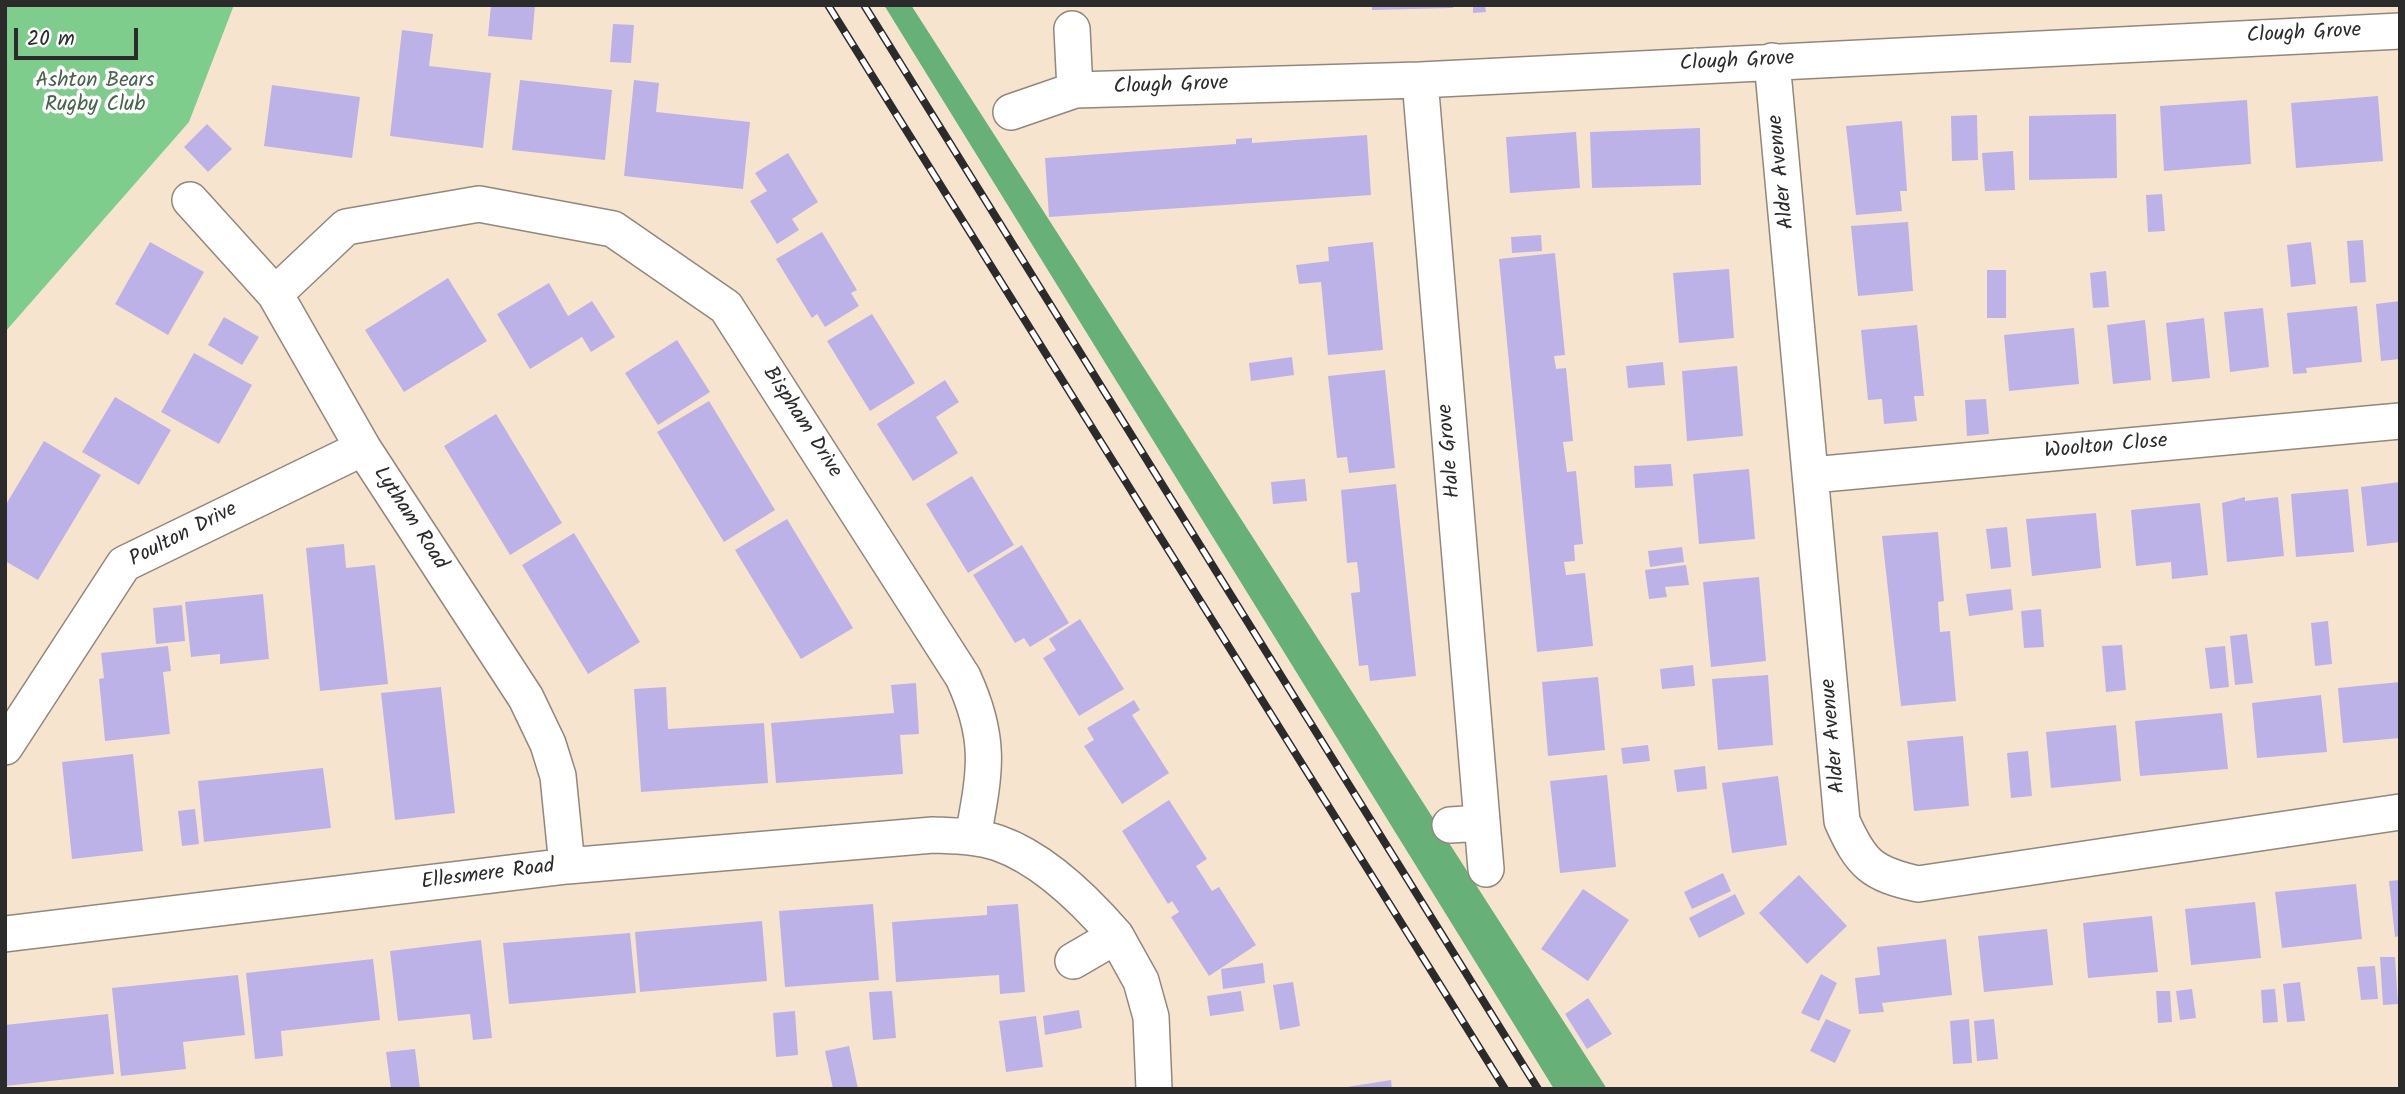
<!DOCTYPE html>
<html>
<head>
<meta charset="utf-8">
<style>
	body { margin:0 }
	#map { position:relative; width:2405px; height:1094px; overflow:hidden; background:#f7e4cf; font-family:Kalam,sans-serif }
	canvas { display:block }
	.frame { position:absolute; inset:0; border:7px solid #2b2b2b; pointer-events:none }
	.scale { position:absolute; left:14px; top:28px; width:124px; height:32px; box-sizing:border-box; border:4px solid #2b2b2b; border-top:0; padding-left:9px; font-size:21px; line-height:24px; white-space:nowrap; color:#2b2b2b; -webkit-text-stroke:5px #fff; paint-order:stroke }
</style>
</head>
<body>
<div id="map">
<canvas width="2405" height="1094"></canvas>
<div class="frame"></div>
<div class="scale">20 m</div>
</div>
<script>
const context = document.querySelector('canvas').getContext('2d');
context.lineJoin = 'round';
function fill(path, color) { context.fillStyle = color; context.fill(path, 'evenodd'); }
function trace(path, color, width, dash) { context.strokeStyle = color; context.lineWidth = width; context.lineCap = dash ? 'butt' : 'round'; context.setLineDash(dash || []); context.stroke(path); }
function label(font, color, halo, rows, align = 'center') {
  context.font = font + ' Kalam,sans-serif'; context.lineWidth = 7; context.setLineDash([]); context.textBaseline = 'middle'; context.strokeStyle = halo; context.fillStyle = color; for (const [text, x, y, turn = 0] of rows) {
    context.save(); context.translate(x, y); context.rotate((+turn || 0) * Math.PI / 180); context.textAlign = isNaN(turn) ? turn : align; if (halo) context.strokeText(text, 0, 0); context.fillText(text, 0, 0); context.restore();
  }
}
fill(new Path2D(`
	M5,5H234L189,122L5,332Z`), '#7fcd8d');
fill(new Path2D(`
	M884,5H911L1607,1089H1554Z`), '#67b078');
fill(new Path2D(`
	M491,5H535L532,40L488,36Z
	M1372,5H1453V8L1372,10Z
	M1473,5H1485L1486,12L1473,13Z
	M613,24L634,25L631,63L610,62Z
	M402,30L433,34L429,66L491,73L483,148L390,136Z
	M520,80L612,90L605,160L512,150Z
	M634,80L659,83L656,112L750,122L743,189L624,176Z
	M272,85L360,97L352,158L264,146Z
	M2378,96L2383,161L2296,168L2291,103Z
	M2247,100L2251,164L2164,171L2160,106Z
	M2116,114L2117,178L2029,180V116Z
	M1977,115L1978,160L1952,161L1951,116Z
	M1902,121L1907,191H1900L1902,211L1856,215L1846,126Z
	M207,124L232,149L208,172L184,147Z
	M1700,128L1701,185L1592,188L1590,132Z
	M1576,132L1580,188L1510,193L1506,137Z
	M1367,135L1371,195L1049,217L1045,158L1236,144V139L1252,138V143Z
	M2013,151L2015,190L1985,191L1982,153Z
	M788,153L818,202L792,219L799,230L777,244L750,201L767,191L755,173Z
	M2162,194L2165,231L2148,232L2146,195Z
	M1908,222L1913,291L1858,296L1851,226Z
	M822,232L857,290L851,293L859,306L825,327L817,314L812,318L776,259Z
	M1541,235L1542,251L1512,253L1511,237Z
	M2363,240L2366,282L2350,283L2347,241Z
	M150,242L204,272L168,335L115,304Z
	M1373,242L1383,350L1328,355L1321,282L1299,284L1296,265L1329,261L1328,247Z
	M2311,242L2316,284L2291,287L2287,245Z
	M1555,253L1565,355L1554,356L1556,369L1566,368L1573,441L1563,442L1567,472L1576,471L1583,544L1574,545L1575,561L1564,562L1566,575L1585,573L1593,646L1537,652L1499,259Z
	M1729,269L1734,338L1679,343L1673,273Z
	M1987,270H2006V318H1987Z
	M2106,271L2109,307L2093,308L2090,273Z
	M448,278L487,341L404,392L365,330Z
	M549,283L568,316L592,301L615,337L591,352L582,337L530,369L497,314Z
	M2400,301V359L2381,361L2376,304Z
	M2357,306L2362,362L2306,368L2307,373L2293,374L2287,313Z
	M2263,308L2269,367L2230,372L2224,312Z
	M872,314L915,383L870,411L827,341Z
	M224,317L259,337L242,365L208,345Z
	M2204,318L2210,378L2172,382L2166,323Z
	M2145,320L2151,380L2113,384L2107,325Z
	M1917,325L1924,396H1914L1917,421L1884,424L1882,399L1868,400L1861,330Z
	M2074,328L2079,384L2009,391L2004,335Z
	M677,340L710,392L658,425L625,373Z
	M194,353L252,385L219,444L161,412Z
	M1292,357L1294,375L1251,381L1249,363Z
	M1663,362L1665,385L1628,388L1626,366Z
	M1737,366L1743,436L1687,441L1682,371Z
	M1385,370L1395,468L1349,473L1347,457L1337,458L1328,376Z
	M945,380L959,402L936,417L958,453L913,481L877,424Z
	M115,397L171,430L139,485L82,452Z
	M1986,399L1989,434L1967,436L1965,400Z
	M709,401L775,510L724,542L657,432Z
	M496,414L562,523L510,555L444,446Z
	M44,441L101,475L38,580L5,561V506Z
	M1671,464L1673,486L1635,488L1634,466Z
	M1749,469L1755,539L1699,544L1693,474Z
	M972,476L1014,545L968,573L926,504Z
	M1305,479L1307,501L1273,504L1271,482Z
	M2400,482V542L2367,546L2361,487Z
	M1396,484L1416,676L1370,681L1368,665L1359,666L1351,593L1360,592L1359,578L1357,562L1347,563L1341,490Z
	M2348,489L2354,552L2296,557L2291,494Z
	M2245,497V501L2278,497L2284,556L2227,562L2222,503Z
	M2200,503L2208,575L2172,579L2171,562L2136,566L2131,510Z
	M2096,513L2101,568L2032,576L2026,519Z
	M787,519L853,628L801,659L735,550Z
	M2007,527L2011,567L1991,569L1986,529Z
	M1938,532L1944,601L1938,602L1940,632L1950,631L1956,701L1901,706L1882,536Z
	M574,533L640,642L588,674L522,565Z
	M344,544L346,568L375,565L388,684L320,691L306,548Z
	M1022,545L1069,623L1030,647L1024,638L1015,643L973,575Z
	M1682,547L1684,562L1650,567L1648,551Z
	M1686,565L1689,585L1665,587L1667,597L1649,599L1645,570Z
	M1759,577L1766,661L1711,667L1703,582Z
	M2011,589L2013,610L1969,616L1966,594Z
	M263,594L269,659L220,664V654L191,657L185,602Z
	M182,605L185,641L156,644L153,608Z
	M2041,609L2044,647L2024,648L2021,611Z
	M1080,619L1124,689L1079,716L1043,658L1056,650L1049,639Z
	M2328,621L2332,664L2315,666L2311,623Z
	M2247,634L2253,683L2235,685L2230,636Z
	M2122,645L2126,690L2106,692L2102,646Z
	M168,646L171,671L163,672L170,734L105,741L99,679L104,678L101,653Z
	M2225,646L2229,687L2210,689L2205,648Z
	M1693,665L1695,686L1662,689L1660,669Z
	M1768,675L1773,745L1718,750L1712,679Z
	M1598,677L1605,750L1548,756L1542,682Z
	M2400,682V738L2343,743L2338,688Z
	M916,683L919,734L900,735L903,774L776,783L771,723L894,713L891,685Z
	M441,687L455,813L395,820L381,693Z
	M666,687L668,729L764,723L768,783L641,792L634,689Z
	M2321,695L2327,752L2257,758L2252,703Z
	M1134,700L1140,710L1132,715L1169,773L1122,804L1084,746L1094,740L1087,728Z
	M2222,713L2228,769L2140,776L2135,721Z
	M2116,725L2121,781L2051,788L2046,732Z
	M1963,736L1969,806L1914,811L1907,741Z
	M1648,745L1650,761L1623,764L1621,748Z
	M2028,751L2032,796L2011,798L2007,753Z
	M133,754L143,851L72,859L62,762Z
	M1705,766L1707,789L1677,792L1674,770Z
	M323,768L331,828L204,842L198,781Z
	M1607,775L1616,867L1560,873L1550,781Z
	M1778,776L1787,845L1732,853L1722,783Z
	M1169,800L1207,859L1196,866L1212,891L1219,887L1256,945L1209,976L1171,917L1179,912L1172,901L1168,904L1122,831Z
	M195,809L199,844L182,846L178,811Z
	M1723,873L1731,891L1692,909L1684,892Z
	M1799,875L1847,926L1807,964L1759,913Z
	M2400,880V936L2395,937L2389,881Z
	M2356,884L2362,939L2282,948L2275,892Z
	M1583,889L1629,920L1588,981L1541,949Z
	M1735,894L1745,914L1699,938L1689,918Z
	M2255,902L2261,958L2191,965L2185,909Z
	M873,904L879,980L785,987L779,911Z
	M1018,904L1025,992L1000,994L999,975L896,982L892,922L987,915V906Z
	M2152,916L2158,972L2088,978L2083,923Z
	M762,921L767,981L640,992L635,932Z
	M2047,929L2053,985L1984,992L1978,936Z
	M630,933L636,993L509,1004L503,943Z
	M1946,939L1952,995L1882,1003L1884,1012L1859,1014L1855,978L1880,975L1877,947Z
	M481,940L492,1038L473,1040L470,1014L398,1021L390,951Z
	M2380,957H2395L2398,1004L2383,1005Z
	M373,959L380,1020L281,1031L283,1056L255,1059L246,973Z
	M1263,963L1265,983L1223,989L1221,969Z
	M2375,966L2378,999L2361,1000L2357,967Z
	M1821,974L1837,983L1819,1021L1801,1013Z
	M238,975L245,1035L183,1042L186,1069L121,1076L112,988Z
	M1293,982L1300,1026L1280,1030L1273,985Z
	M2300,982L2305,1021L2287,1022L2283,984Z
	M2192,989L2196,1018L2180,1020L2176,991Z
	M2275,989L2278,1022L2263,1023L2261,990Z
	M892,991L896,1038L873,1040L869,992Z
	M1241,991L1244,1011L1210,1016L1207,996Z
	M2156,991H2170L2172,1022L2158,1023Z
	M1588,998L1612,1034L1587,1049L1565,1014Z
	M1079,1010L1082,1028L1045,1035L1043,1016Z
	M795,1011L798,1055L776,1057L773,1013Z
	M108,1014L114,1074L5,1086V1025Z
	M1036,1016L1043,1067L1006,1072L999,1021Z
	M1826,1019L1851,1030L1835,1063L1810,1051Z
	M1969,1019L1972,1063L1953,1064L1950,1021Z
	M1994,1019L1998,1059L1977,1061L1974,1021Z
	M849,1046L858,1089H833L825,1051Z
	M415,1049L420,1089H391L386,1052Z
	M1391,1080L1392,1089H1347V1087Z`), '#bdb2e7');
const street = new Path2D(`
	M1072,29L1075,90
	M1772,61L1842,821C1861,864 1872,874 1918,884L2400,812
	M1420,80L1486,869
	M1011,112L1075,90L1420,80L2400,31
	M190,200L275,294L363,448L526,698L548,744L558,776L567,866
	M275,294L346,227L479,204L613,229L726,307L963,677C992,740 985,771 973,837
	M1812,475L2400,421
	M5,747L124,564L363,448
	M1450,825L1482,823
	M5,934L567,866L933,835C955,836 977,836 998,843C1044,859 1085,900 1116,936L1073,961
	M1116,936L1141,981L1151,1017L1154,1089`);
trace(street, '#91887d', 38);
trace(street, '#fff', 35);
const rail = new Path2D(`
	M828,5L1505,1089
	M864,5L1538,1089`);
trace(rail, '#2b2b2b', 8);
trace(rail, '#fff', 5, [16]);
label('21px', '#2b2b2b', '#fff', [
	["Clough Grove",2304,35,-3],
	["Clough Grove",1737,63,-3],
	["Clough Grove",1171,87,-2],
	["Alder Avenue",1783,172,-96],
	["Bispham Drive",801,423,57],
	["Woolton Close",2106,448,-5],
	["Hale Grove",1451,451,-95],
	["Lytham Road",409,519,57],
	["Poulton Drive",184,536,-27],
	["Alder Avenue",1835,736,-95],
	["Ellesmere Road",488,876,-7]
]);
label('21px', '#48644d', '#fff', [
	["Ashton Bears",95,82],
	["Rugby Club",95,106]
]);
</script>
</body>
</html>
